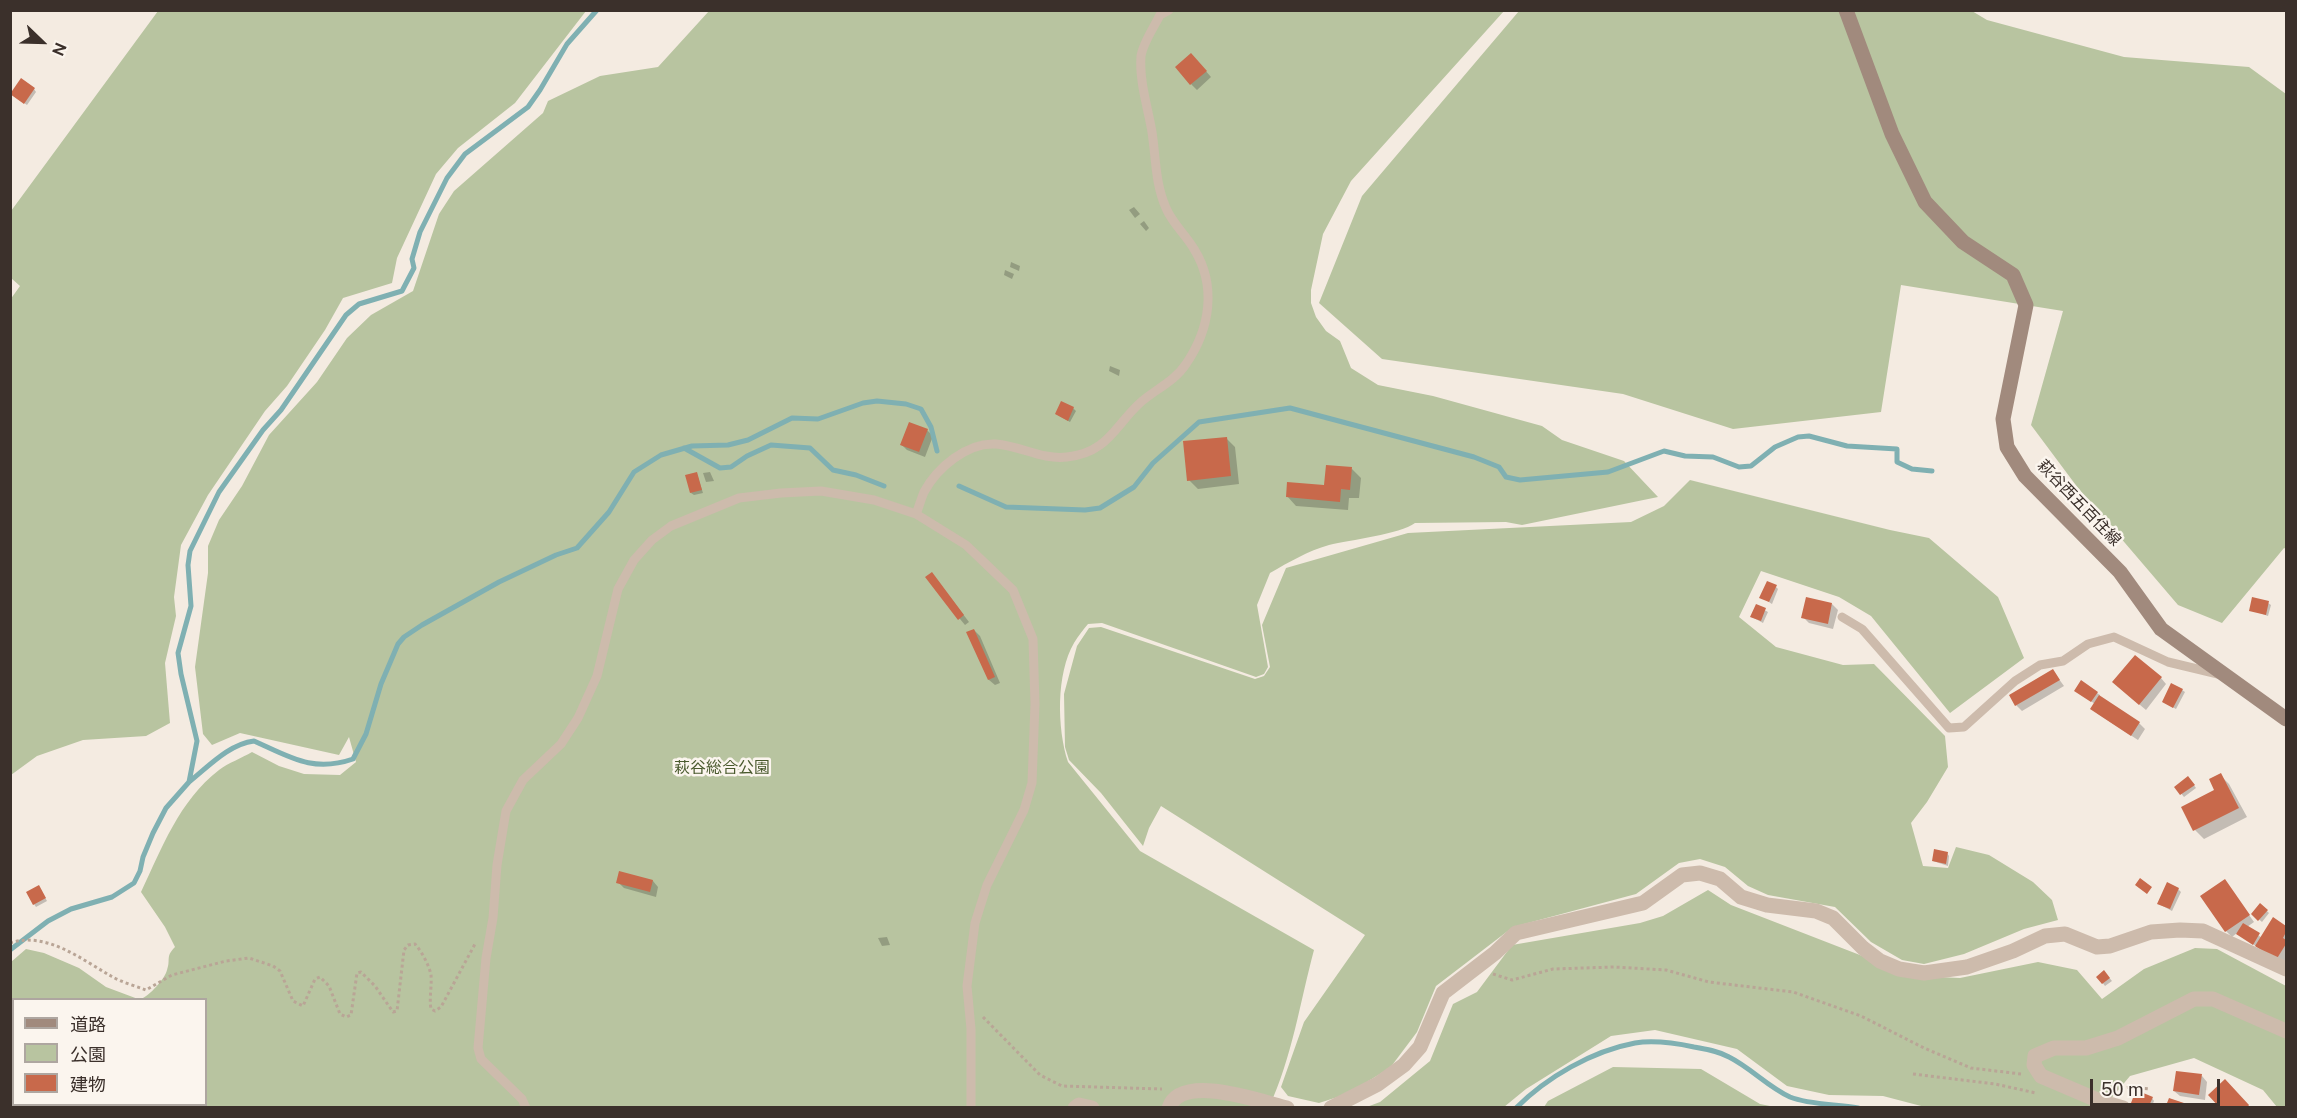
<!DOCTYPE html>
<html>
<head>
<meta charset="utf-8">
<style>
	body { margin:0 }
	#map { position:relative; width:2297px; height:1118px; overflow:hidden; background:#f4ebe1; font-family:"Public Sans","Noto Sans JP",sans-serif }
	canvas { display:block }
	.frame { position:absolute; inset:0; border:12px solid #3b302b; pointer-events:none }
	.legend { position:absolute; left:12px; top:998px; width:195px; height:108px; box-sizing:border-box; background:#fbf5ee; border:2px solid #aea6a0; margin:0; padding:8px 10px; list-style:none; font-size:18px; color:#3b302b }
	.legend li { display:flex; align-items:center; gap:12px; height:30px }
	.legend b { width:30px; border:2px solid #aea6a0 }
	.north { position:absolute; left:12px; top:12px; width:60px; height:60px; -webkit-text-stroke:4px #fbf5ee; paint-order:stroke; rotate:113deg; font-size:16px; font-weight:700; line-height:24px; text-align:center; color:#3b302b }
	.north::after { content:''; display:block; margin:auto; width:21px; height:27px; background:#3b302b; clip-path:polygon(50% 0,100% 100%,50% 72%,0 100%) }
	.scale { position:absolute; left:2090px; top:1079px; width:130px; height:27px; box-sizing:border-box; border:3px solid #3b302b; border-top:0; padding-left:8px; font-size:18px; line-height:21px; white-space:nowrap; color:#3b302b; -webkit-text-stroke:4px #fbf5ee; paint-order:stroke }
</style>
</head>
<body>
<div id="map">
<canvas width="2297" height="1118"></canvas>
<div class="frame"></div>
<ul class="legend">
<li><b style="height:8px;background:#a18a7d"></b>道路</li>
<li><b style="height:16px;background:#b8c4a0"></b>公園</li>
<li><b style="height:16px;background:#c8694b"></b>建物</li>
</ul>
<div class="north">N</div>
<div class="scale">50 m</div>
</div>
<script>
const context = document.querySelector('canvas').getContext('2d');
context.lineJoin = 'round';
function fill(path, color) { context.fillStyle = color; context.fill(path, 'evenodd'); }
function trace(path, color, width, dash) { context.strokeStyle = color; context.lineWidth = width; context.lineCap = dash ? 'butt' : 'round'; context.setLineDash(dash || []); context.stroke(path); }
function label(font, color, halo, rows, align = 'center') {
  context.font = font + ' "Public Sans","Noto Sans JP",sans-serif'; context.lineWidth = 5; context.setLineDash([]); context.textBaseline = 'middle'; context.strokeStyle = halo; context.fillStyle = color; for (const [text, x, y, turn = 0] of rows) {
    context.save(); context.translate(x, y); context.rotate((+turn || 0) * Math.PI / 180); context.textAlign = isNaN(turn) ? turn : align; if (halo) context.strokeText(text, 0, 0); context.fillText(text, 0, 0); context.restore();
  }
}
fill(new Path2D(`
	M158,11H586L515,103L458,148L436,174L397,258L392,283L343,298L325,330L287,386L265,411L208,495L181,545L174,597L176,616L165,663L170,723L146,736L83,740L37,756L11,775L10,300L20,286L11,278V211Z
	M709,11H1504L1351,181L1323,234L1311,290V303L1316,317L1326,331L1340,341L1351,368L1378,385L1433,396L1542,426L1562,440L1624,461L1658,497L1522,525L1506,522L1415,523C1400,534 1350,540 1329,545C1308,551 1289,562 1270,573L1257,605L1268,667L1264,674L1256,677L1102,623L1088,624C1083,630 1078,636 1074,643C1056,674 1057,728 1068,762L1140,851L1314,950C1300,1002 1292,1058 1269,1107L11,1108V962L26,949L44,953L79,968L106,987L138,999L14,1000V1104H206V1000L141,999C149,996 165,979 167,970C171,959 165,957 175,947L165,927L141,892C162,848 179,801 219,770C228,763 242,758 252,752L279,766L304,774L340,775L356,762L349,737L339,755L240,733L212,745L203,734L195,667L208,573V546L219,520L242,486L269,435L317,382L347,338L371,315L413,291L439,214L454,191L543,113L548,101L600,76L658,67Z
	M1519,11H1972L1987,20L2124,57L2249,67L2286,94V549L2284,548L2222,623L2178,605L2078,488L2031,425L2063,311L1901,285L1881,412L1733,429L1623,394L1382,359L1319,303L1362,196Z
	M1690,480L1890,530L1929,538L1998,597L2024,658L1950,713L1871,616L1839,597L1761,571L1739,617L1776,647L1843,665L1874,664L1945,736L1948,767L1927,802L1911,823L1923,866L1948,868L1956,847L1989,855L2033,882L2052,900L2058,920L2024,929L1964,954L1924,964L1902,960L1871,942L1835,907L1768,895L1748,886L1725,867L1700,859L1679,863L1636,894L1513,927L1436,986L1417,1032L1390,1068L1347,1094L1319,1103L1288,1096L1281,1087L1304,1022L1365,935L1161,806L1149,828L1143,846L1101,793L1069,760L1065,747L1064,694L1077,646L1089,628L1101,627L1255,679L1264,676L1270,667L1262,625L1286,568L1408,533L1631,522L1664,506Z
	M1708,890L1731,905L1914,976L1960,978L2038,962L2077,970L2102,999L2144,969L2195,948L2217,949L2286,986V1107H2277L2263,1090L2194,1058L2130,1076L2104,1107H1925L1883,1096L1829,1095L1787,1086L1737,1049L1655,1030L1611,1036L1526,1089L1504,1107L1364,1108L1380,1102L1430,1061L1453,1004L1477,992L1512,945L1640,923L1663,916Z
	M1613,1067L1701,1069L1760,1104L1775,1107H1544L1548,1101Z`), '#b8c4a0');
fill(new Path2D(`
	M1197,61L1211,77L1197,90L1191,84Z
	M34,89L36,92L27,105L14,96Z
	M1134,207L1140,214L1135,218L1129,210Z
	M1144,221L1149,228L1146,231L1140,224Z
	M1011,262L1020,266L1019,271L1010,267Z
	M1005,270L1014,274L1012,279L1004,275Z
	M1110,366L1120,370L1119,376L1109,371Z
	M1073,408L1076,411L1070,422L1056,414Z
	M927,430L933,436L925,457L907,450L901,444Z
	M1226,438L1235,447L1239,484L1198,489L1189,480Z
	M1352,469L1361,478L1359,498H1349L1348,510L1296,506L1287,496L1325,486Z
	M710,472L714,481L706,482L703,473Z
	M697,474L703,493L694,495L691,493Z
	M927,578L937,580L969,622L965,625L960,619Z
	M1776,587L1778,589L1772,604L1761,597Z
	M2268,603L2271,605L2268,616L2251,610Z
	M1832,604L1838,610L1833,629L1809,623L1803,617Z
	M1757,606L1768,612L1763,623L1752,617Z
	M974,630L980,636L1000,683L995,685L989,680L968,633Z
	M2053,671L2064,686L2022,711L2016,705Z
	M2161,678L2166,684L2146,710L2120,688Z
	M2182,690L2185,692L2176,709L2163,702Z
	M2079,693H2097L2100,695L2099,697L2139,723L2145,729L2138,740L2098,714L2092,709L2095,704Z
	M2220,775L2229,784L2247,817L2204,839L2195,830L2216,791Z
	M2190,780L2196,788L2184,797L2176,787Z
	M1947,853L1949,856L1948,866L1933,861Z
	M653,881L658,887L656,897L624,888L618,882Z
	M2225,881L2254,922L2247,927L2262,938L2274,919L2286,928V960L2283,965L2237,933L2232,937L2226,931Z
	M2178,889L2181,892L2172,911L2159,904Z
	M41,890L47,901L36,907L34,904Z
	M2260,905L2269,913L2262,922L2253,914Z
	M887,937L890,945L882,946L878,938Z
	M2106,974L2112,981L2105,986L2098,977Z
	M2202,1076L2207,1082L2205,1100L2180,1096L2174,1091Z
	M2152,1098L2154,1101L2151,1108H2142L2133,1102Z`), '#0003');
trace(new Path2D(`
	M684,448L720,468L731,467L747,456L771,445L810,448L833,470L856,475L884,486
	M959,486L1006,507L1085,510L1100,508L1134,487L1153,463L1199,422L1290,408L1474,457L1499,467L1506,477L1520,480L1608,472L1664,451L1685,456L1713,457L1739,467L1751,466L1775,447L1798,437L1809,436L1847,446L1897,449V462L1912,469L1932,471
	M189,782C208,767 229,744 254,741C290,757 313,773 353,759L366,734L381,684L398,644L404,637L422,625L499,582L556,555L577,548L609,512L634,472L661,455L692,446L728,445L748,440L792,418L818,419L863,403L877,401L906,404L921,409L931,427L937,451
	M10,950L48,921L71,909L112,897L134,883L140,871L143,857L153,833L166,808L189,782L197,741L181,674L178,653L191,606L188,565L190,551L219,492L263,430L281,410L346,315L359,304L402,291L414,268L412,259L420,232L447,178L465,154L528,107L540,90L567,44L597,10
	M1516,1108C1547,1077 1592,1051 1635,1043C1654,1040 1675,1043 1694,1047C1706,1049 1718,1051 1729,1057C1751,1068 1768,1087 1790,1097C1810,1105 1837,1104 1858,1108`), '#7fb0b2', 5);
fill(new Path2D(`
	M1191,53L1207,71L1190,85L1175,67Z
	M21,78L35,88L24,104L10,94Z
	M1061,401L1074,407L1068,421L1055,414Z
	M909,422L928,429L919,452L900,445Z
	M1227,437L1231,476L1187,481L1183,441Z
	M1326,465L1352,467L1350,490L1341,489L1340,502L1286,497L1287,482L1324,485Z
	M697,472L702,490L690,493L685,475Z
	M932,572L964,615L958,620L925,577Z
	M1767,581L1777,585L1769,602L1759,598Z
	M1806,597L1832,603L1828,624L1801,618Z
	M2252,597L2269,601L2266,615L2249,611Z
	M1756,604L1766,608L1761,621L1750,617Z
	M974,629L995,677L988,680L966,632Z
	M2135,655L2162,677L2139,705L2112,682Z
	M2053,669L2060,680L2015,706L2009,695Z
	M2081,680L2098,692L2091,702L2074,691Z
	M2171,683L2183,689L2173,708L2162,702Z
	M2099,695L2140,722L2131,736L2090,709Z
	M2221,773L2239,808L2193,831L2181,807L2214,790L2209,779Z
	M2188,776L2195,785L2180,795L2174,787Z
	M1934,849L1948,852L1946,864L1932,861Z
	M619,871L653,880L650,892L616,883Z
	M2140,878L2152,887L2147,894L2135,885Z
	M2225,879L2250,915L2225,932L2200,896Z
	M2167,882L2179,888L2170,909L2157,904Z
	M39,885L46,898L33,905L26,892Z
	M2260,903L2268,910L2258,921L2251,914Z
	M2273,917L2286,926V932L2283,938L2286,940V944L2276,960L2255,946Z
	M2243,923L2260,933L2253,945L2236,934Z
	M2104,970L2110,978L2102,984L2096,977Z
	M2176,1071L2202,1074L2199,1095L2173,1091Z
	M2225,1079L2249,1105L2247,1108H2220L2208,1095Z
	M2136,1090L2153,1097L2148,1108L2131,1103Z
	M2169,1098L2184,1103L2182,1108H2165Z`), '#c8694b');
trace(new Path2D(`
	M10,943C46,931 81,959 111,976C121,982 135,986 146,990L172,975L226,961L249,958L273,966L280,971L293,1001L303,1006L315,979L320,977L329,986L340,1014L346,1017L351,1015L357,973L361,972L375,986L393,1012L397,1011L404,950L408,945L415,944C422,952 429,965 431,975C432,986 429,998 431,1009L435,1011L441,1007L475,944
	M1493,974L1512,980L1553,969L1614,967L1666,970L1709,982L1793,992L1861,1016L1924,1048L1971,1068L2021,1074
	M983,1017L1040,1075L1062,1086L1162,1089
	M1913,1074L1995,1084L2036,1093
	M2115,1089L2131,1087L2149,1089`), '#b9a596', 3, [3, 3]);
trace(new Path2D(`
	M916,514C919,507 921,499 924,492C937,468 967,442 996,444C1021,446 1042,460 1067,457C1108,453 1115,425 1141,402C1156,389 1175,381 1186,364C1210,329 1217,286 1194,249C1186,235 1172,223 1166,208C1155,183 1156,158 1152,132C1148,108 1139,81 1141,56C1143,43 1154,27 1160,15L1169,10
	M1842,617L1862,629L1949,728L1964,727L2015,681L2040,665L2063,661L2088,644L2114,637L2168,662L2218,674
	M526,1108L522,1099L481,1059L478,1048L486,958L493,918L497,865L506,811L523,780L561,744L578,718L597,676L618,589L634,560L652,540L671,526L739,498L781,493L821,491L874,500L916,514L966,545L1013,590L1033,639L1035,704L1032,783L1024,810L987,885L975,923L967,986L971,1029V1108`), '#cdbbac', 9);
trace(new Path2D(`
	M1075,1108L1079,1105L1092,1108
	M1169,1108C1181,1072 1262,1102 1287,1108
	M1331,1108L1378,1084L1404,1065L1420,1047L1443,993L1495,953L1516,933L1643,903L1682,875L1700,873L1720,879L1741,897L1767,905L1816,911L1833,918L1863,948L1880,961L1899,969L1924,973L1967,967L2013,951L2045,936L2065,934L2097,947L2110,946L2151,932L2180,930L2203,931L2286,969
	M2123,1108L2102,1102L2041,1076L2034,1065L2035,1056L2054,1048H2086L2118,1038L2194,999H2213L2286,1031`), '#cdbbac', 15);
trace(new Path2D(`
	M1846,10L1892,134L1925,202L1963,242L2013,275L2026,305L2003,419L2007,447L2025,476L2120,572L2161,629L2286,719`), '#a18a7d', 15);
label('16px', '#3b302b', '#fbf5ee', [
	["萩谷西五百住線",2079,503,46]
]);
label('16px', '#4a5a2e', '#fbf5ee', [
	["萩谷総合公園",722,768]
]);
</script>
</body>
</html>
